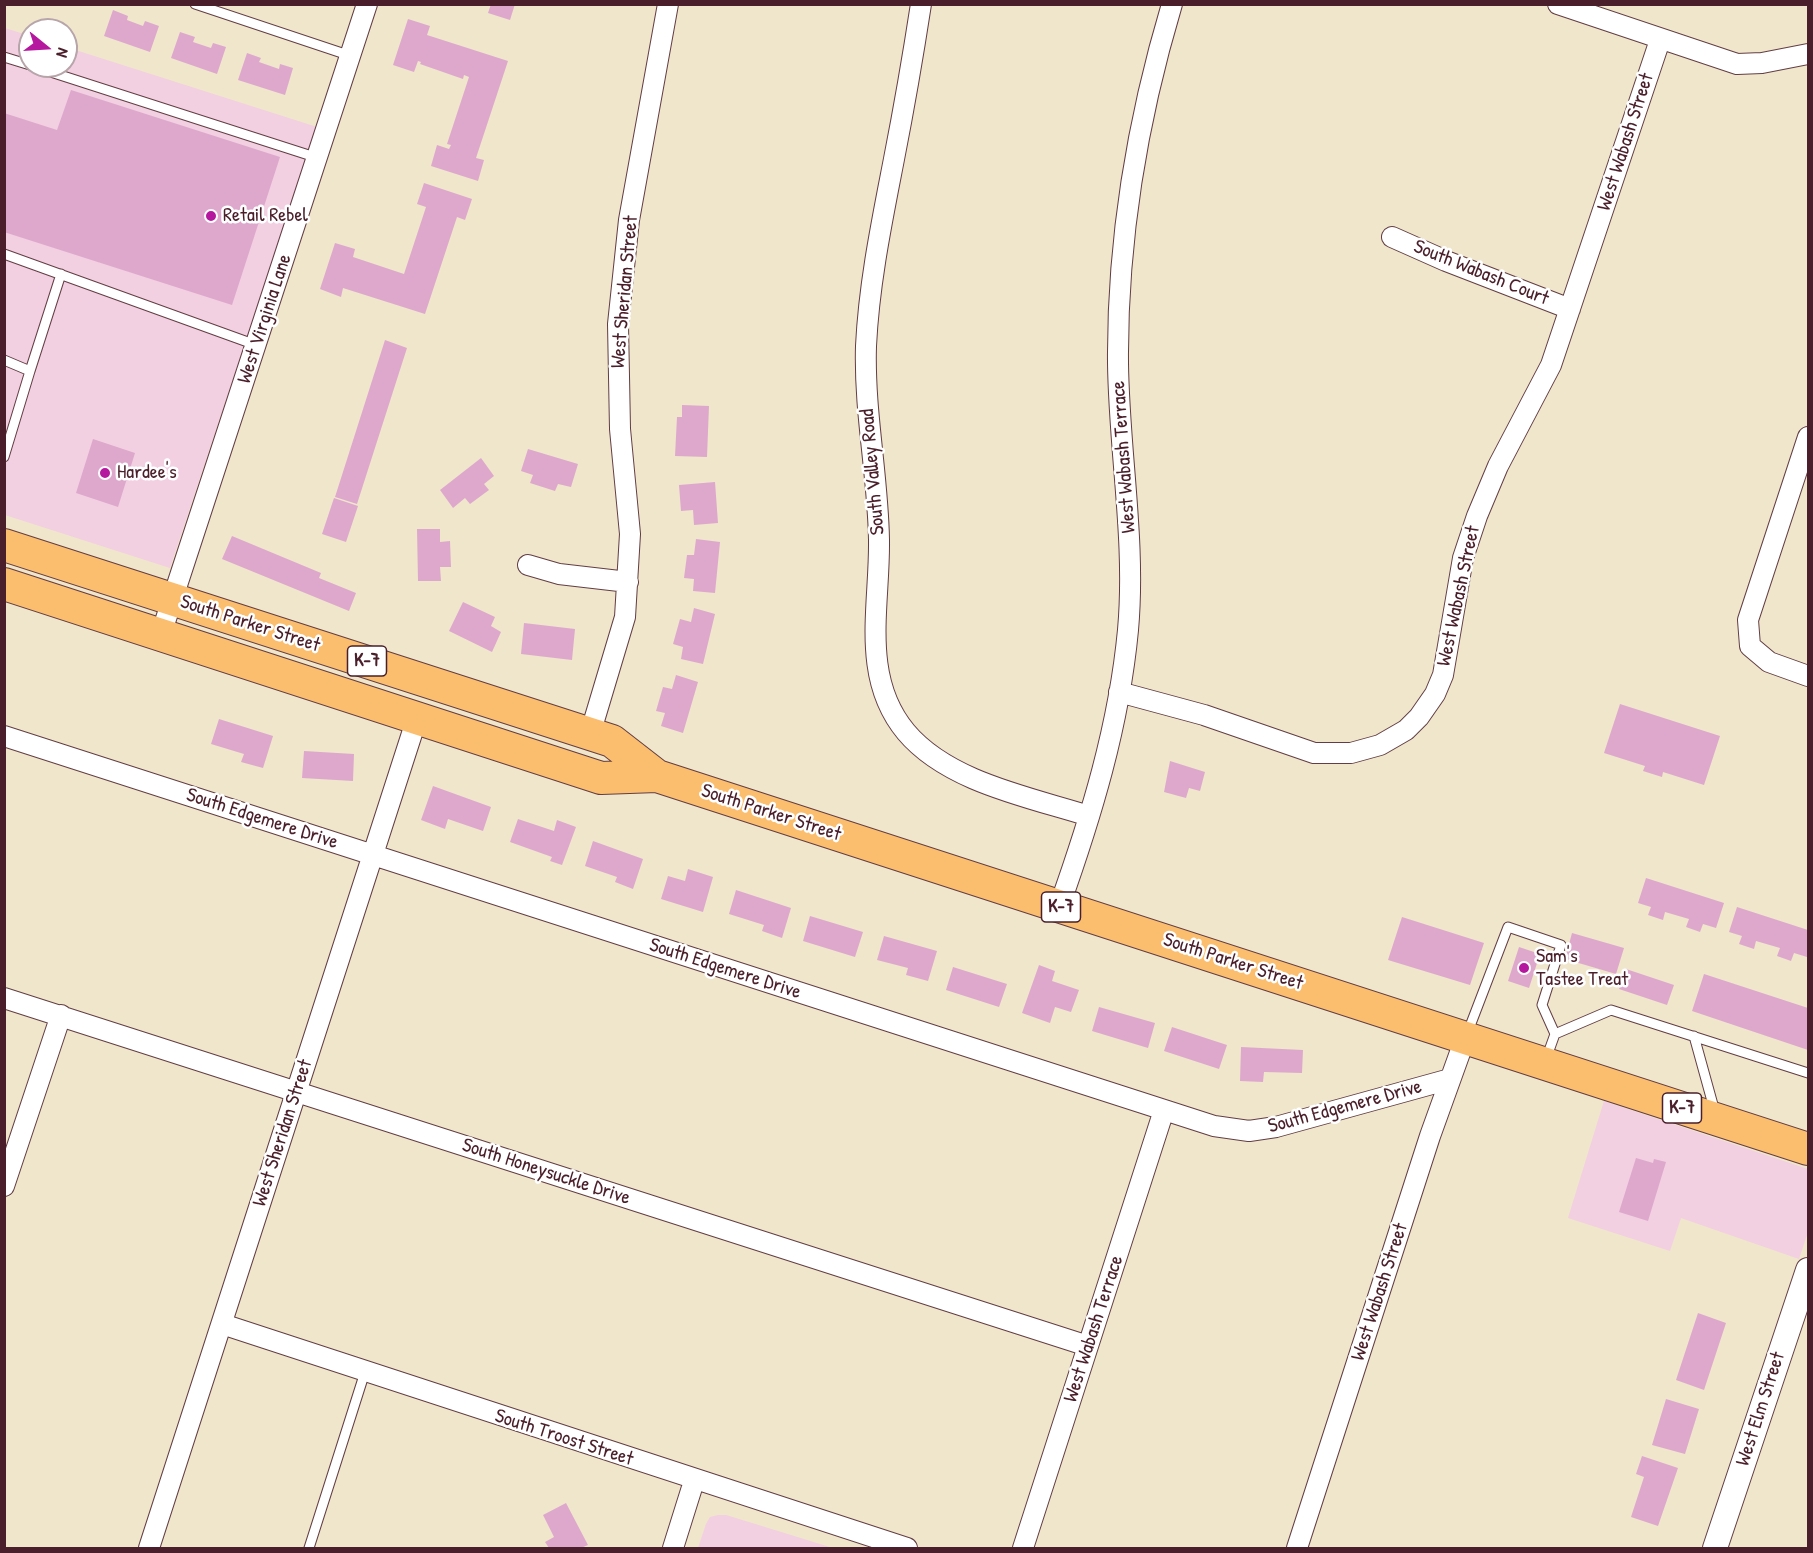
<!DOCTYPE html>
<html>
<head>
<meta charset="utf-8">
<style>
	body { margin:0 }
	#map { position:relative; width:1813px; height:1553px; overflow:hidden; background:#f0e6cc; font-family:"Patrick Hand",sans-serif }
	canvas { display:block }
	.frame { position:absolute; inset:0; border:6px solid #4a1f2b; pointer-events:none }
	.north { position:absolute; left:18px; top:18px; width:60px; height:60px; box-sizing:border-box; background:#fff; border:2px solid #b7a5aa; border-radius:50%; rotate:108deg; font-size:16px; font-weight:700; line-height:24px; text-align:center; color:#4a1f2b }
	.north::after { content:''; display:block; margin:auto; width:21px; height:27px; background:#b5179e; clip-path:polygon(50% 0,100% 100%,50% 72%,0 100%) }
</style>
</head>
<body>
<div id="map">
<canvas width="1813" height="1553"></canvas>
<div class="frame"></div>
<div class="north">N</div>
</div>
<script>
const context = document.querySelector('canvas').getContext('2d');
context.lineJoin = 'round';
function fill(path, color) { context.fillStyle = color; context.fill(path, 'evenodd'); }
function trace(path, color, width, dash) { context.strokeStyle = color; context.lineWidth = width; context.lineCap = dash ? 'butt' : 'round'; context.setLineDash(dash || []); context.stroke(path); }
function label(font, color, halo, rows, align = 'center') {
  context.font = font + ' "Patrick Hand",sans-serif'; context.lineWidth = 5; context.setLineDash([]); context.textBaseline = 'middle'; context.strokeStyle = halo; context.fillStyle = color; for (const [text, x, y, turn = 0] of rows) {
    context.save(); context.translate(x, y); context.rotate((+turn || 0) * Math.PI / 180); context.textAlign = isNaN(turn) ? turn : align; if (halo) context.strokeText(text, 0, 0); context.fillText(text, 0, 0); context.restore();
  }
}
fill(new Path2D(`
	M5,28L30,36V66H66V47L317,127L170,568L5,515Z
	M1604,1101L1808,1169V1232L1799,1259L1681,1218L1670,1251L1568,1218Z
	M718,1515H726L833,1548H698L706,1524L710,1517Z`), '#f2cfe1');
fill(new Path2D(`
	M491,4H515L510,20L488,13Z
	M113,10L128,16L127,20L143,26L145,21L159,26L150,52L104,36Z
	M408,19L430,26L427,35L508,61L476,158L484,160L478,181L431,166L437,145L449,149L451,145L447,144L469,77L464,75L463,79L420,64L421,62L418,61L414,72L393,65Z
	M180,32L195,37L193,42L211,48L213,43L226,47L217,74L171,58Z
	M247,53L261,58L259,62L279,69L280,64L293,68L285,95L238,80Z
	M71,90L280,157L232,305L4,232V113L57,130Z
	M424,183L472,199L465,220L457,217L425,314L343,288L341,297L320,289L335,243L355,249L353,257L404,274L426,207L417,204Z
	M385,340L407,348L357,504L335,497Z
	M682,405L709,406L707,457L675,456L677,417H682Z
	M93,439L135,453L118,507L76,493Z
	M528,449L578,464L571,487L558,484L555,491L530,483L533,475L521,471Z
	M481,458L494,476L484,484L489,490L470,504L465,498L453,508L440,490Z
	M715,482L718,523L694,525L693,510L681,511L679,485Z
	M334,498L358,506L346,542L322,534Z
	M417,529H440V542L450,541L451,567H440L441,581H418Z
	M232,536L321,573L319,578L356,593L349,611L222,559Z
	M696,539L720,542L715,593L693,591L694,579L684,578L687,555H694Z
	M463,602L495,617L491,626L501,632L492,652L449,631Z
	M694,608L715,614L703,664L681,659L683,647L673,644L680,619L691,622Z
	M524,623L575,629L572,660L521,654Z
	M676,675L698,682L683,733L661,726L665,713L656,711L663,687L672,689Z
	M1620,704L1720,736L1704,785L1663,772L1662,777L1643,771L1645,766L1604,753Z
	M219,719L273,736L263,768L241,762L244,754L211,744Z
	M304,751L354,754L353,781L302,778Z
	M1170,761L1205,772L1200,791L1189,788L1186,798L1164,792Z
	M433,786L491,807L483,831L448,819L445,829L421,820Z
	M518,819L554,831L557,820L576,827L562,865L550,861L552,857L510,842Z
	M593,841L643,859L633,889L615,882L617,877L585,866Z
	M688,869L713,877L703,912L661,899L668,876L685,881Z
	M1646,878L1724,903L1716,928L1703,924L1700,932L1686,927L1689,919L1665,912L1663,920L1648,915L1651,907L1638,903Z
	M736,890L791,908L782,938L762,931L764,925L729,914Z
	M1737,907L1808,930L1807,957L1794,953L1791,961L1777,956L1780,948L1756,941L1754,949L1739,944L1742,936L1729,932Z
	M810,916L863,932L855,957L803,941Z
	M1402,917L1484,943L1470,985L1388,960Z
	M1572,933L1624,948L1616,974L1565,959Z
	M884,936L937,951L928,981L906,975L908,968L877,960Z
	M1519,947L1540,954L1529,988L1508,981Z
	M1039,965L1055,971L1052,981L1079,990L1071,1012L1055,1007L1050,1023L1022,1013Z
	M953,967L1007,984L999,1007L946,990Z
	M1626,969L1674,985L1667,1005L1619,989Z
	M1704,974L1808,1008V1050L1692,1011Z
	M1099,1007L1155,1023L1148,1048L1092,1031Z
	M1172,1027L1227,1045L1219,1069L1164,1051Z
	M1241,1047L1303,1050L1302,1073L1264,1072L1263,1082L1240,1081Z
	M1636,1158L1653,1163L1654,1159L1666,1162L1648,1221L1619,1212Z
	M1698,1313L1726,1323L1704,1390L1676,1380Z
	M1666,1399L1699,1409L1685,1454L1652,1445Z
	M1642,1456L1678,1468L1658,1526L1631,1517L1644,1477L1636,1474Z
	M566,1503L588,1545L581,1548H549L545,1542L554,1537L543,1515Z`), '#dea8cd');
const service = new Path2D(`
	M195,4L351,56
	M4,57L30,65
	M32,66L318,158
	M4,254L256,345
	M4,360L30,371L4,457
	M30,371L61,274
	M1467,1034L1508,927L1561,945L1542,1005L1555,1034
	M1694,1036L1715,1112
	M1546,1059L1555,1034L1611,1010L1808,1073
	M309,1548L365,1372`);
const minor = new Path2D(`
	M921,4C913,56 904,108 894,159C882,221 869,283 866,346C864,412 878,475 879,540C880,606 860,677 906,732C948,782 1029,797 1089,816
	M1558,4L1737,64L1762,63L1808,54
	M1392,237L1446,261L1570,309
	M1808,437L1748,620L1750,646L1769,662L1808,676
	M528,565L559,574L628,582
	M161,634L367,4
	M1119,692L1204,715L1314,753H1351L1380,745L1406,730L1419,717L1435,694L1443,675L1463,558L1477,516L1498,466L1551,365L1660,40
	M590,734L625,617L630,534L620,429L618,324L629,220L668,4
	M4,736L1214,1126L1249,1131L1276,1127L1450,1079
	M1059,907C1091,817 1119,726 1128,630C1136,541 1119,452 1118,363C1117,241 1137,121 1172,4
	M4,998L1088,1346
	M4,1186L61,1015
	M222,1324L907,1548
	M149,1548L417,718
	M673,1548L694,1481
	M1023,1548L1164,1110
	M1297,1548L1430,1136L1466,1036`);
const tertiary = new Path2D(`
	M1715,1548L1808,1270`);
const trunk = new Path2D(`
	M4,545L612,741L657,776L1808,1149
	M4,584L601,778L657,776`);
trace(service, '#633d43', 11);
trace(minor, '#633d43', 22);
trace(tertiary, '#633d43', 26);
trace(trunk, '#633d43', 34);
trace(service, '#fff', 9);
trace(minor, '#fff', 20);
trace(tertiary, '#fff', 24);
trace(trunk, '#fbbe6e', 32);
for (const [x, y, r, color] of [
	[211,216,6,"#b5179e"],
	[105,473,6,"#b5179e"],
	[1524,968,6,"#b5179e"]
]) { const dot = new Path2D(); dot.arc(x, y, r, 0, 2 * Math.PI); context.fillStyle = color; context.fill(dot); trace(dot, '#fff', 2); }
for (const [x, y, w] of [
	[367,661,39],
	[1061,907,39],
	[1682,1108,39]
]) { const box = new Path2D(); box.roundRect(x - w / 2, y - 15, w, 30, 4.5); context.fillStyle = '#fff'; context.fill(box); trace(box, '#4a1f2b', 1.5); }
label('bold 18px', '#4a1f2b', null, [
	["K-7",367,661],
	["K-7",1061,907],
	["K-7",1682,1108]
]);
label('20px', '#4a1f2b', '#fff', [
	["West Wabash Street",1626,142,-72],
	["South Wabash Court",1481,273,22],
	["West Sheridan Street",625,292,-85],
	["West Virginia Lane",265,319,-72],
	["West Wabash Terrace",1124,457,-94],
	["South Valley Road",873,472,-95],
	["West Wabash Street",1459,596,-78],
	["South Parker Street",250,624,18],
	["South Parker Street",771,813,18],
	["South Edgemere Drive",262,819,18],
	["South Parker Street",1233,962,18],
	["South Edgemere Drive",725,969,18],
	["South Edgemere Drive",1345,1107,-15],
	["West Sheridan Street",283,1133,-72],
	["South Honeysuckle Drive",546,1172,18],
	["West Wabash Street",1380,1292,-72],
	["West Wabash Terrace",1094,1329,-72],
	["West Elm Street",1761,1409,-72],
	["South Troost Street",564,1438,18]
]);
label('20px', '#4a1f2b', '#fff', [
	["Retail Rebel",223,216],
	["Hardee's",117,473],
	["Sam's",1536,957],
	["Tastee Treat",1536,980]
], 'left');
</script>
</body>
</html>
